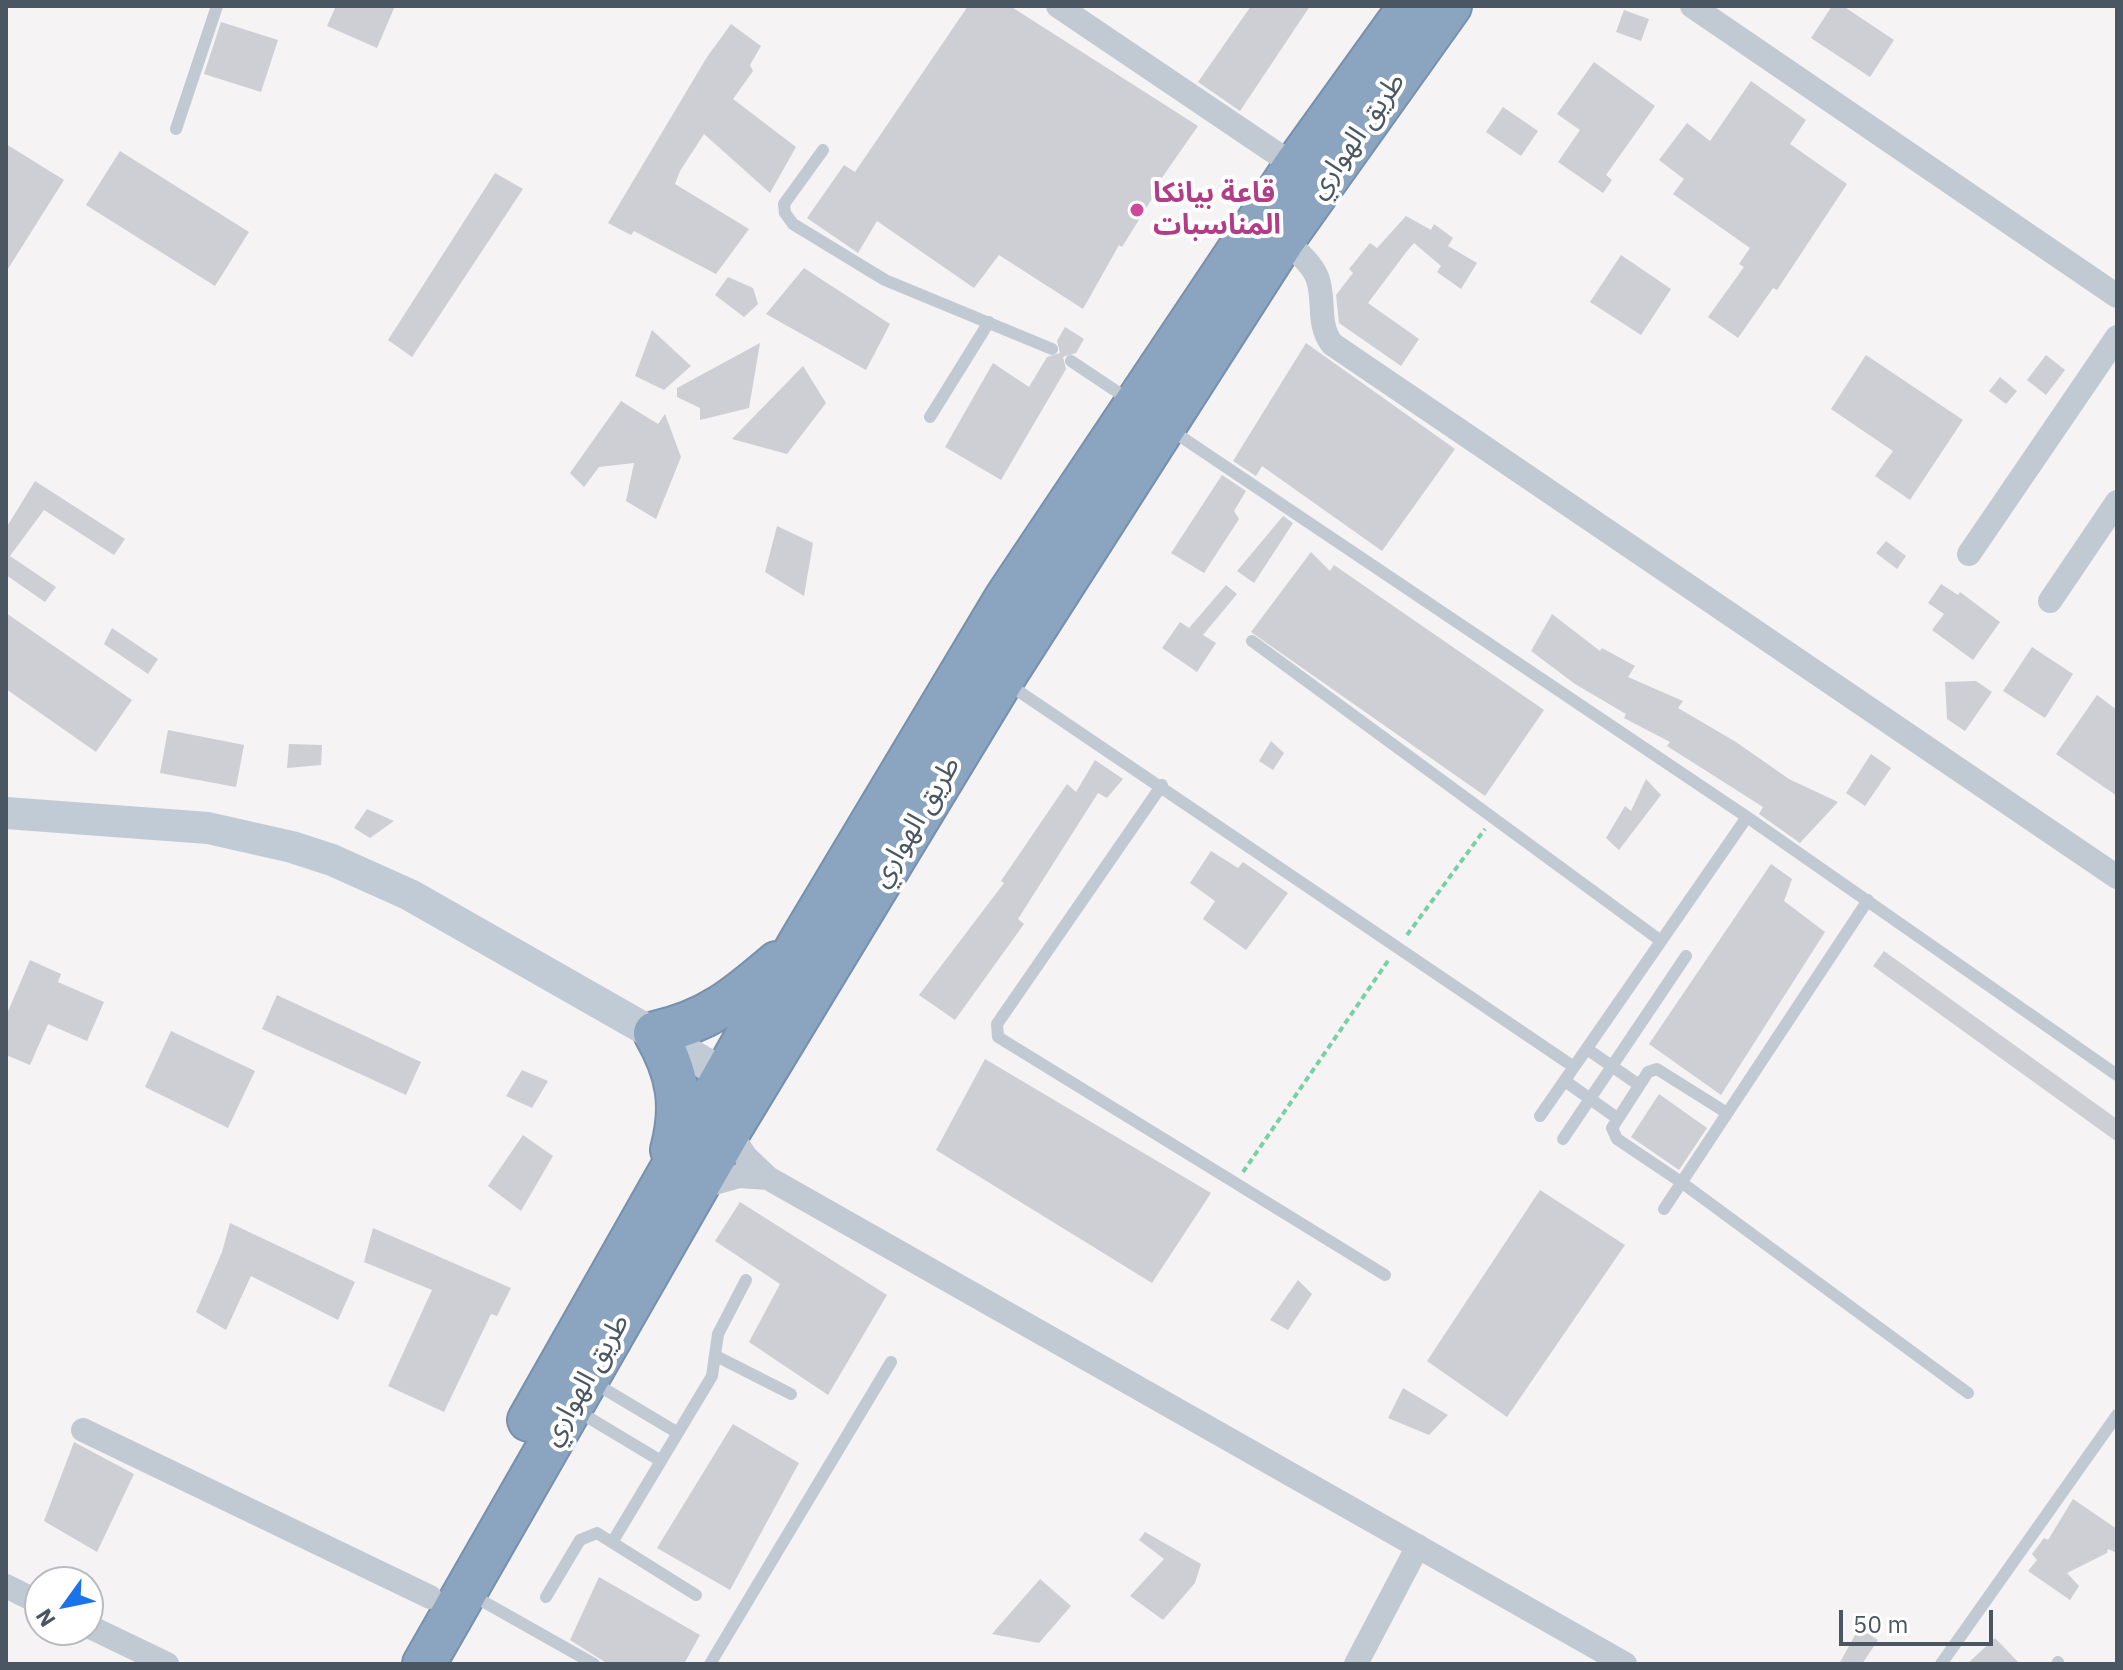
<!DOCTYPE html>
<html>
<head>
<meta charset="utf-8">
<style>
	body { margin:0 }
	#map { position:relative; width:2123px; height:1670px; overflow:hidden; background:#f5f3f3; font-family:"IBM Plex Sans",sans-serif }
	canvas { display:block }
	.frame { position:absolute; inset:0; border:8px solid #4a5661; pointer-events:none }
	.north { position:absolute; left:24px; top:1566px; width:80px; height:80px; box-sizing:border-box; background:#fff; border:2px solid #b7bbc0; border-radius:50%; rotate:237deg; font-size:22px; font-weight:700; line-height:32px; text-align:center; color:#4a5661 }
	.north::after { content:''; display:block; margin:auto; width:28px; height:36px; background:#1a73e8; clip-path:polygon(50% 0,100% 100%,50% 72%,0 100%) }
	.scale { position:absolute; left:1839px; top:1610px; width:154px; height:36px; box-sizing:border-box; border:4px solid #4a5661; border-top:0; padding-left:10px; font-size:24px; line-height:28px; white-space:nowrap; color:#4a5661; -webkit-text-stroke:6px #fff; paint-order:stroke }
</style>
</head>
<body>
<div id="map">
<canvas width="2123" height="1670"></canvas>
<div class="frame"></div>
<div class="north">N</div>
<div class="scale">50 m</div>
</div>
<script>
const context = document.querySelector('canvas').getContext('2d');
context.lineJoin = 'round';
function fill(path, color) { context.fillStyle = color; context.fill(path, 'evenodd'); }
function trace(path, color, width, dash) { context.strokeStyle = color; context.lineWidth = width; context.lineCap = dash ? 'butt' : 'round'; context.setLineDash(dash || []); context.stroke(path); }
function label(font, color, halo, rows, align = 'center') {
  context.font = font + ' "IBM Plex Sans","Noto Sans Arabic",sans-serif'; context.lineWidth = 8; context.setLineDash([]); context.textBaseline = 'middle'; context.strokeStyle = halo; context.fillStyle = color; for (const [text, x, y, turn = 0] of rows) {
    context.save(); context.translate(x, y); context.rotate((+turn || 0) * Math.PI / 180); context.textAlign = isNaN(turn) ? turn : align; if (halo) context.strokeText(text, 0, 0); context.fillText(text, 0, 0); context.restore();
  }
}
fill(new Path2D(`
	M336,6H395L377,48L327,26Z
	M968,6H1010L1198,126L1152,192L1155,194L1122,247L1119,245L1083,309L999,255L974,288L877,221L858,253L807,218L844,165L855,172Z
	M1251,6H1310L1240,111L1198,82Z
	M1832,6H1843L1894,40L1870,77L1811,38Z
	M1624,10L1649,19L1641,41L1616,32Z
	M221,22L278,40L261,92L204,74Z
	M731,24L761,46L750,65L753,71L733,99L796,147L770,193L704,134L680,171L675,184L749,229L716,274L634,231L631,235L608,223L707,57Z
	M1594,62L1655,106L1606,175L1612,180L1603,193L1558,162L1580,130L1557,114Z
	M1751,81L1806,120L1790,144L1847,184L1777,290L1773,288L1738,338L1708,317L1744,267L1739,264L1750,248L1673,194L1684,179L1659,160L1687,123L1710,141Z
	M1503,107L1538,131L1521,156L1486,132Z
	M6,144L64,180L6,272Z
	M120,151L249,232L215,286L86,205Z
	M495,173L523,189L412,357L388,340Z
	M1406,216L1431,230L1434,224L1453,238L1448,246L1477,263L1461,289L1437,272L1441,266L1414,243L1407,251L1368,303L1419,339L1401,366L1339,323L1336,295L1353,273L1349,269L1370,243L1377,248Z
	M1621,255L1671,289L1641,335L1590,302Z
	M804,268L890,324L866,370L766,314Z
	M728,277L753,288L758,304L744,317L715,295Z
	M1065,327L1084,339L1076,353L1063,357L1066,369L1001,480L945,447L993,363L1029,387L1047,357L1060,353L1057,341Z
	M652,330L691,366L664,390L635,376Z
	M760,343L749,408L700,420V408L677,397V388Z
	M1306,343L1455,449L1382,551L1262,466L1256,476L1233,461Z
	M1866,355L1963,420L1910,500L1875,476L1893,451L1831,409Z
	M2046,355L2065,370L2046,395L2027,380Z
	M803,366L826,403L787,454L732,439Z
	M2000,377L2017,391L2006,404L1989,391Z
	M621,401L658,424L665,414L681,457L656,519L626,501L634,463L599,467L584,487L570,473Z
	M1222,475L1246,491L1234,511L1239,519L1204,573L1171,553Z
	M35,481L125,539L114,555L44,510L10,556L56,587L45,602L6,575V528Z
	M1283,516L1293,523L1254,583L1237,571Z
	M777,526L813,543L804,596L765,572Z
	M1886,541L1906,556L1897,569L1876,553Z
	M1311,552L1330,571L1334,565L1544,710L1485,796L1251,632Z
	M1941,584L1958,595L1960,592L2000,622L1973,660L1932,630L1944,614L1928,603Z
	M1226,585L1237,594L1203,635L1216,643L1197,672L1162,648L1180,622L1189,628Z
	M6,613L132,700L96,752L6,689Z
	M1552,614L1600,651L1602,648L1635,666L1628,677L1683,701L1678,708L1736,742L1789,779L1838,802L1800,843L1759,814L1763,807L1667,746L1670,742L1624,718L1626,714L1575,684L1531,651Z
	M112,628L158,659L148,674L104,644Z
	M2032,647L2073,674L2045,718L2003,691Z
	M1976,681L1992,692L1965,731L1947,719L1945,682Z
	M2097,695L2117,710V796L2056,754Z
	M168,730L244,745L236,787L160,773Z
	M1271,741L1284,753L1273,770L1259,761Z
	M289,744L322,745L321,765L287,768Z
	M1871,754L1891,768L1865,806L1846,793Z
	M1095,760L1123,779L1107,798L1098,793L1018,919L1024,924L955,1020L919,995L1004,883L1001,881L1067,784L1076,792Z
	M1646,779L1661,795L1619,850L1606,838L1625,806L1631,811Z
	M367,809L394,821L370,838L354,828Z
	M1211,851L1238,868L1243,862L1288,893L1246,950L1203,919L1215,901L1190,883Z
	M1771,864L1792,879L1784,901L1825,932L1721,1095L1649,1044Z
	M1884,951L2117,1119V1142L1873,966Z
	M30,960L61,974L58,982L104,1002L87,1041L48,1024L30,1065L6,1055V1016Z
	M277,995L421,1062L406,1095L262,1029Z
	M171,1031L255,1071L228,1128L145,1087Z
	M985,1059L1211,1193L1152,1283L936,1150Z
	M522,1070L548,1081L532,1108L506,1096Z
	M1659,1094L1707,1128L1679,1170L1631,1137Z
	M523,1135L553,1156L521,1211L488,1186Z
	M1540,1190L1625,1245L1507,1417L1427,1361Z
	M740,1202L887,1295L828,1395L749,1342L780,1284L715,1241Z
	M230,1223L355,1282L338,1320L251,1276L226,1330L196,1312L222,1252Z
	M373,1228L511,1288L497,1316L491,1314L444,1412L388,1386L432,1290L364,1262Z
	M1298,1280L1312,1294L1288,1330L1270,1320Z
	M1403,1388L1448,1415L1429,1435L1388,1418Z
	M733,1424L799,1463L730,1590L657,1548Z
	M74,1442L134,1474L97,1552L44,1521Z
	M2073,1499L2117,1529V1553L2108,1549L2107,1553L2067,1573L2079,1586L2070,1600L2028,1571L2037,1560L2032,1554L2044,1538L2048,1540Z
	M1145,1532L1201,1564L1195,1583L1163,1620L1130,1596L1164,1559L1139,1540Z
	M599,1577L700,1635L684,1664H608L570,1640Z
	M1040,1579L1071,1606L1039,1643L992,1634Z
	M1859,1628L1878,1640L1862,1664H1839Z
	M1995,1638L2020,1664H1967Z`), '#cdcfd5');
const highway = new Path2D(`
	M672,1150C684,1105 678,1073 655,1033C709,1021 736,998 777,963
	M529,1420L799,944L1006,598L1295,166L1410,6
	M424,1664L729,1131L1002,680L1284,239L1450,6`);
trace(highway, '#7690ad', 46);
trace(new Path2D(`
	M1407,935L1485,829
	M1243,1172L1390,958`), '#7ad0a6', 4, [6, 4]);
trace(new Path2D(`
	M176,129L217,6
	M823,150L784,204L785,213L793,224L885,280L1052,349
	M1071,361L1131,401
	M930,417L989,322
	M1171,430L1747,817L2117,1075
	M1252,641L1661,941
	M1008,684L1574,1067
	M1162,785L997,1024L998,1037L1385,1275
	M1587,1049L1639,1085
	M1565,1081L1617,1118
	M1727,1113L1657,1069L1648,1072L1612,1128L1617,1139L1681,1182L1968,1393
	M1540,1116L1747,817
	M1563,1139L1686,956
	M1664,1209L1868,900
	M716,1356L791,1394
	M591,1381L678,1433
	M576,1410L661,1461
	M613,1541L712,1376L718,1334L746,1280
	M470,1594L594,1664
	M546,1597L580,1540L597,1533L696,1595
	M710,1664L891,1362
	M1941,1664L2117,1415
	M2057,1664L2058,1662`), '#c1cad2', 12);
trace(new Path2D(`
	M1058,6L1295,166
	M1692,6L2117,296
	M1284,239C1295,250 1311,262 1317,277C1326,300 1316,322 1332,344L2117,877
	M1969,554L2117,337
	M2050,601L2117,502
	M729,1131L746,1157L768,1178L1625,1664
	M697,1188L739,1176L768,1178
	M83,1430L430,1597
	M6,1586L40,1603
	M88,1626L167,1664
	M1356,1664L1418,1546`), '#c1cad2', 24);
trace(new Path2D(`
	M6,813L208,828L292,847L332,860L410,895L724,1074`), '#c1cbd6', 32);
trace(highway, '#8ba5c1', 42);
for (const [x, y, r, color] of [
	[1137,210,8,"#d1479c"]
]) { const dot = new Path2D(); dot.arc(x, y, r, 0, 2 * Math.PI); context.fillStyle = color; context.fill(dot); trace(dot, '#fff', 3); }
label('28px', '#4a5661', '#fff', [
	["طريق الهواري",1357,136,-55],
	["طريق الهواري",916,822,-59],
	["طريق الهواري",586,1380,-60]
]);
label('bold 28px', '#b23c85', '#fff', [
	["قاعة بيانكا",1153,194],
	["المناسبات",1153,226]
], 'left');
</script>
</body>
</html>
